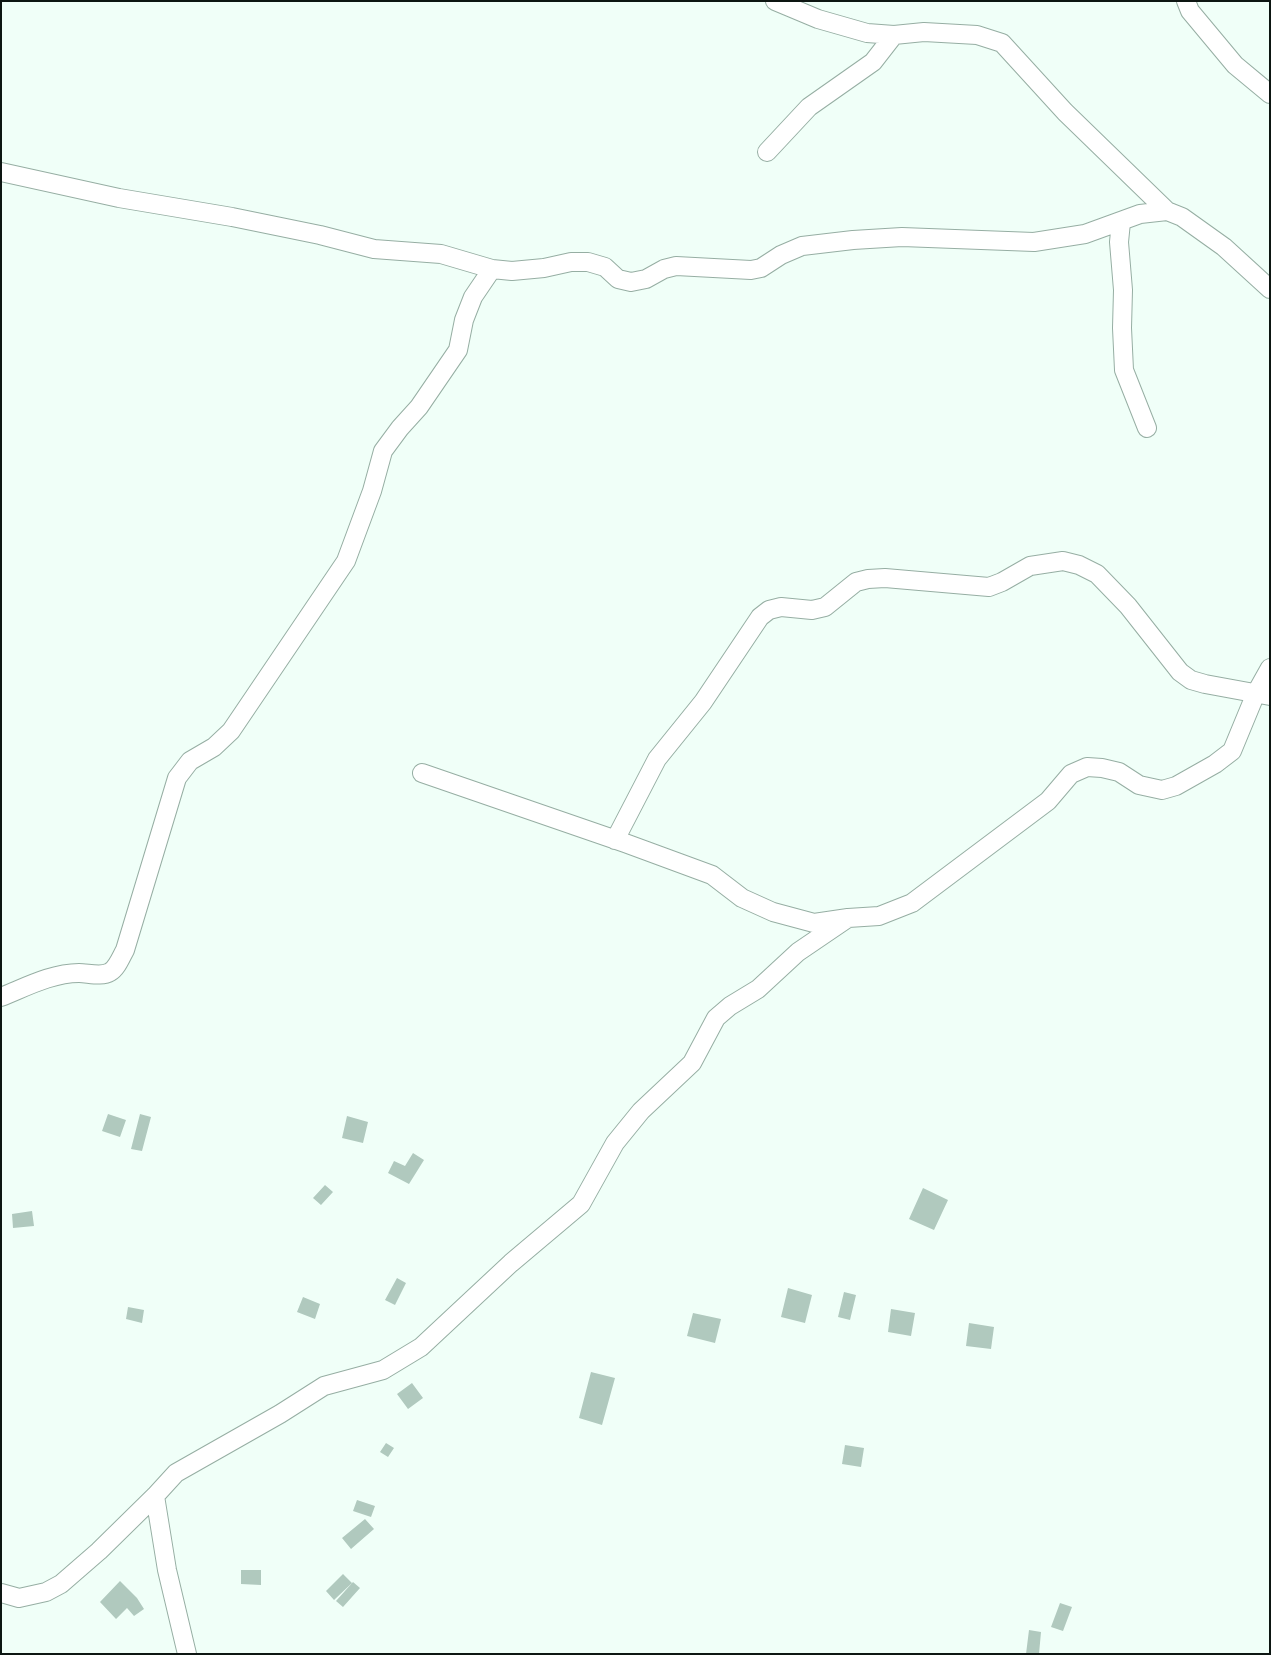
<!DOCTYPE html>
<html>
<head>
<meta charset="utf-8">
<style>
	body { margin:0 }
	#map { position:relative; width:1271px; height:1655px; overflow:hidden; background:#f0fff8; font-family:"Noto Sans",sans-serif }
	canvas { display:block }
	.frame { position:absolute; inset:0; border:2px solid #0d1612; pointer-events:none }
</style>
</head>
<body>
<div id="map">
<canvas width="1271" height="1655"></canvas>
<div class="frame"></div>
</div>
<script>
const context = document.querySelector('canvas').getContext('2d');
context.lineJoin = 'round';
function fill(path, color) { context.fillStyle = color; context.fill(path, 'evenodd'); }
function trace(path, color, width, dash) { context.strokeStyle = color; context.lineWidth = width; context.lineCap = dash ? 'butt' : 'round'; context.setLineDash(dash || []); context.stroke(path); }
fill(new Path2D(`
	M108,1114L126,1120L120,1137L102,1131Z
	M140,1114L151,1117L142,1151L131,1149Z
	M347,1116L368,1122L363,1143L342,1138Z
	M413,1153L424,1160L409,1184L388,1173L394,1161L405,1166Z
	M325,1185L333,1192L321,1205L313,1198Z
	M923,1188L948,1200L934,1230L909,1219Z
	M32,1211L34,1226L13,1228L12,1214Z
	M397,1278L406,1283L395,1305L385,1300Z
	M788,1288L812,1295L805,1323L781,1317Z
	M844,1292L856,1295L850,1320L838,1317Z
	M303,1297L320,1304L315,1319L297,1312Z
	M128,1307L144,1310L142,1323L126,1319Z
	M891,1309L915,1313L911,1336L888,1332Z
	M693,1313L721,1319L715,1343L687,1336Z
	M969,1323L994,1327L991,1349L966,1346Z
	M591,1372L615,1378L602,1425L579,1418Z
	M412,1383L423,1398L408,1409L397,1394Z
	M386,1443L394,1448L388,1457L380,1452Z
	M845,1445L864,1448L861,1467L842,1464Z
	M357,1500L375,1506L371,1517L353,1511Z
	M365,1519L374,1529L351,1549L342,1538Z
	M241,1570H261V1585L241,1584Z
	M343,1574L352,1583L334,1600L326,1591Z
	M120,1581L137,1598L144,1609L134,1616L127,1608L116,1619L100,1602Z
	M353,1582L360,1588L343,1607L336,1601Z
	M1060,1603L1072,1607L1063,1631L1051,1627Z
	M1029,1630L1041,1632L1039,1654H1026Z`), '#b0c9be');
const street = new Path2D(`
	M775,1L818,19L867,33L894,35L924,32L977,35L1002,43L1065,112L1167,211
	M1186,1L1190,11L1235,65L1270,94
	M767,152L809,107L873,62L894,35
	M1,172L119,198L232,217L320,235L374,249L441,254L492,269L512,271L544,268L571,262H588L605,267L618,279L631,282L646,279L664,269L676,266L751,270L761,268L781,255L802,246L853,240L902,237L1034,242L1085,234L1140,214L1167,211L1182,217L1224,247L1270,289
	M1121,222L1119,242L1123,290L1122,328L1124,370L1147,428
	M422,773L625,843L712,875L742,898L773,912L814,923L848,918L879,916L912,903L1048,801L1071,774L1087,767L1102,768L1119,772L1139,785L1162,790L1176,786L1215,764L1232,751L1256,693L1270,668
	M615,840L657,759L703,702L760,617L769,610L781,607L812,610L825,607L856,582L868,579L885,578L989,587L1002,582L1030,566L1063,561L1079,565L1097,574L1128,606L1180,672L1191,680L1205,684L1270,696
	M1,997C26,987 52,973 79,973C88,973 102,977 110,972C117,968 121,957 125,950L177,778L190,761L214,747L231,731L346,561L372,491L383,451L400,428L419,407L458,350L464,320L473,297L492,269
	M155,1496L167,1570L187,1654
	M1,1593L19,1598L46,1592L61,1584L99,1551L155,1496L176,1473L280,1414L324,1386L383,1370L421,1347L511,1263L581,1204L615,1143L641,1111L692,1063L716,1018L730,1006L758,989L798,952L848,918`);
trace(street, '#96aea3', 20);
trace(street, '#fff', 18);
</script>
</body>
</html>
